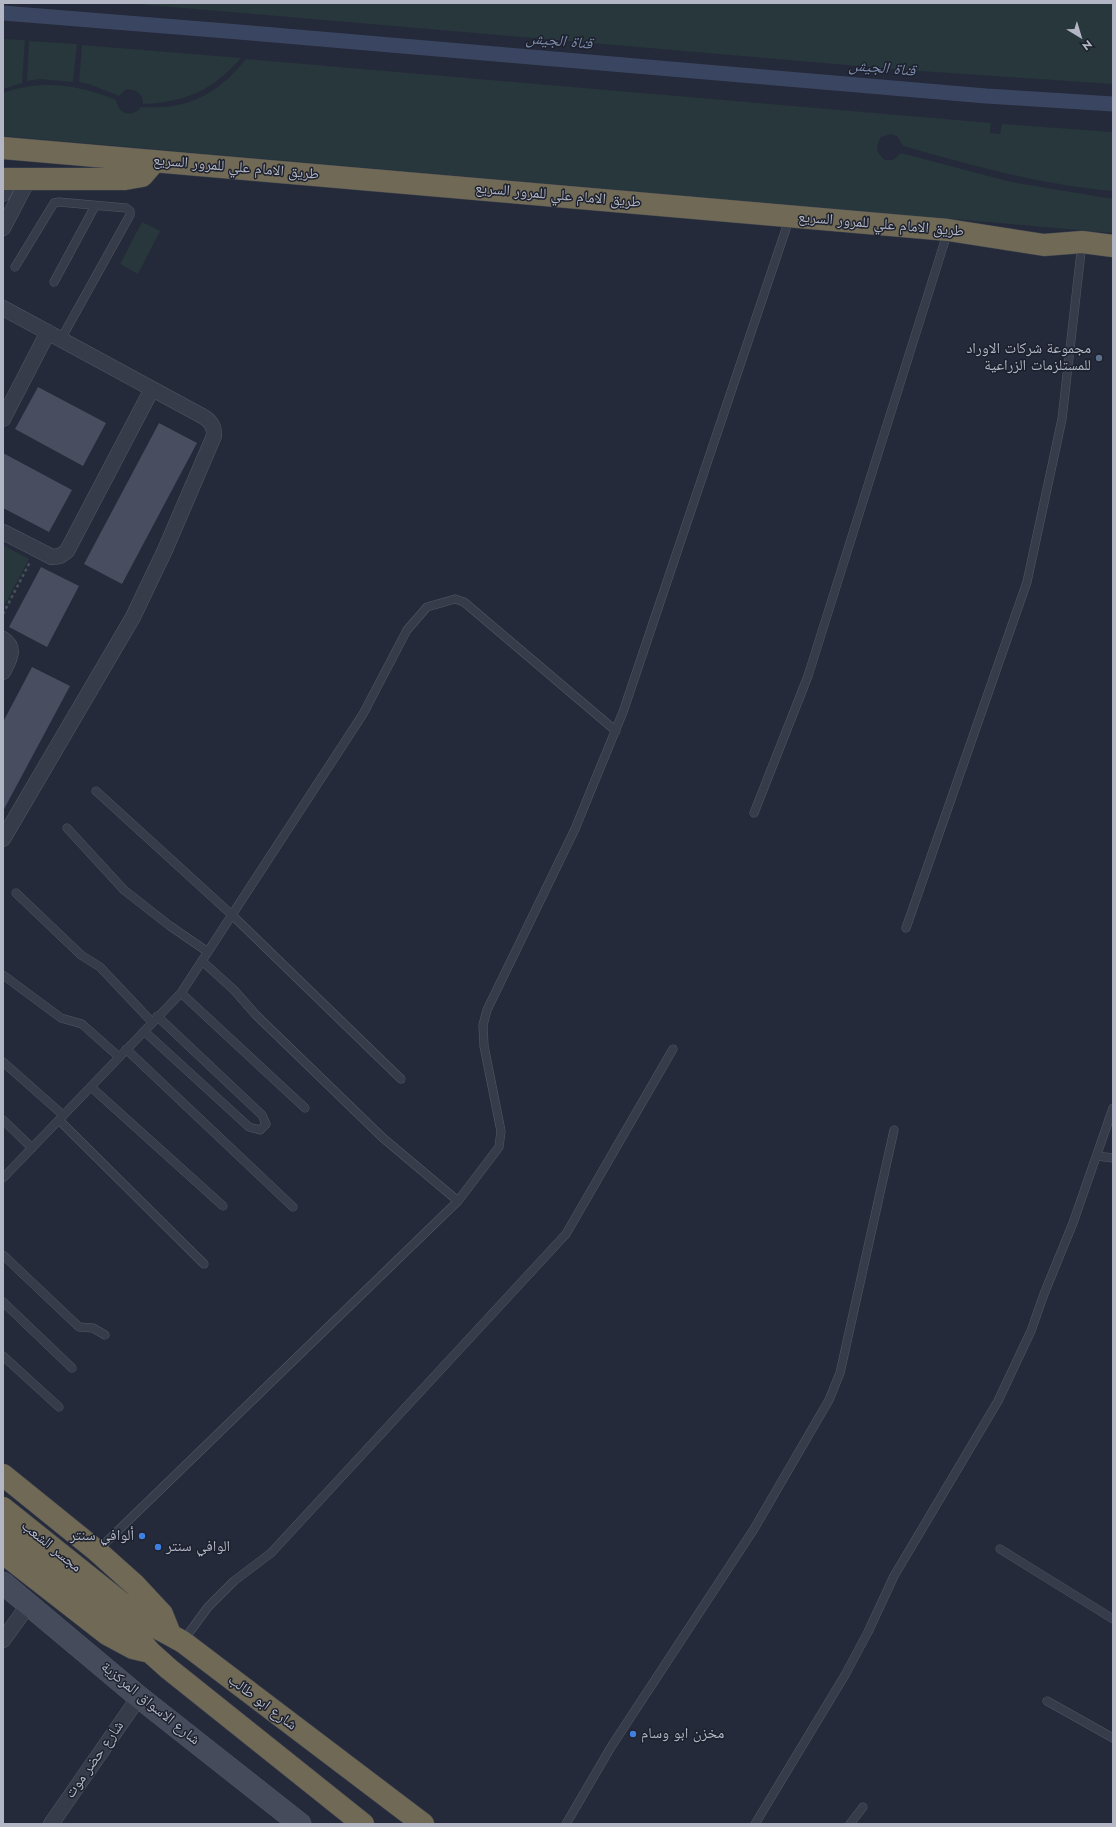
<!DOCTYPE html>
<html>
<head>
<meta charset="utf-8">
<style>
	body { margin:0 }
	#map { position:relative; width:1116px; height:1827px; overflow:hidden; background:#242a39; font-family:Jost,sans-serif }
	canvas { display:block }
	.frame { position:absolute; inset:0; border:4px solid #b3b7c5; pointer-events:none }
	.north { position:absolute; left:1060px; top:16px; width:40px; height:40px; -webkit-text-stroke:3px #1d212e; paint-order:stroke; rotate:142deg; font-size:11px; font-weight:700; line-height:16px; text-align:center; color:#b3b7c5 }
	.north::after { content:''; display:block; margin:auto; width:14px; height:18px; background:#b3b7c5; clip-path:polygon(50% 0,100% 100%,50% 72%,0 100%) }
</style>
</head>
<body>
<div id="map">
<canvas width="1116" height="1827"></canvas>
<div class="frame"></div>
<div class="north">N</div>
</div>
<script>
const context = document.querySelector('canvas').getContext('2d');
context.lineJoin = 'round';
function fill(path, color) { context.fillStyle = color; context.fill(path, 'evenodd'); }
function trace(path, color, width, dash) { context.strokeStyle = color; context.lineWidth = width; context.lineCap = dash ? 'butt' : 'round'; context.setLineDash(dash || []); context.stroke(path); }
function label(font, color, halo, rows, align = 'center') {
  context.font = font + ' Jost,"Noto Naskh Arabic",sans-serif'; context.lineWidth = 3; context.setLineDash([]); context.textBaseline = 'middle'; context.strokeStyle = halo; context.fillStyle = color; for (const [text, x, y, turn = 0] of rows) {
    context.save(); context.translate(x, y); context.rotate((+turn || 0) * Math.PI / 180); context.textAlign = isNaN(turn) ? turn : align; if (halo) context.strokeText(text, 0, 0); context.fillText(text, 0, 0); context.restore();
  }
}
fill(new Path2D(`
	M126,3H1113V84L905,70Z
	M3,39L25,40L22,83L3,89Z
	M29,41L77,44L73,82L40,79L27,81Z
	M82,45L241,58C212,91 186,102 143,104C143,93 135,88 125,90L119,96L89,84L79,82Z
	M246,59L991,123L990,133L1000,134L1002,124L1113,132V191C1041,185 971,165 903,146L897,136L890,134L881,137C875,148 876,152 885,160H893L901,153L1011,182L1113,199V233L3,136V93C42,79 79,85 116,100C119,115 132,118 141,107C188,110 217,95 246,59Z
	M142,222L160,231L138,274L120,264Z
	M3,545L29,559L3,608Z`), '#27373b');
trace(new Path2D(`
	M3,13L239,32L986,96L1113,104`), '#3a4561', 15);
fill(new Path2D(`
	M38,387L106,423L83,466L15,429Z
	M159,423L197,443L122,584L84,564Z
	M3,453L72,490L49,532L3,508Z
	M41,567L79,586L47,647L9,627Z
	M32,667L70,686L3,811V722Z`), '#484d60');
const lane = new Path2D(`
	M15,267L54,203L59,202L126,208L130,211V215L61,339
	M54,282L95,206
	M96,791L232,915L401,1079
	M754,813L808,676L948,231
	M67,828L124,890L170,926L208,952
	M16,893L81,955L100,967L152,1022
	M906,928L1027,582L1062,419L1082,243
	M202,961L234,990L256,1015L383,1138L458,1201
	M3,975L61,1018L82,1024L119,1057
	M181,993L305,1108
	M144,1031L249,1127L260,1130L266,1124L262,1115L157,1016
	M126,1049L293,1207
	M3,1062L63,1115
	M91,1087L223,1206
	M3,1120L32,1148
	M59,1120L204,1264
	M1097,1156L1113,1158
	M3,1178L181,993L363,714L407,630L427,607L455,599L464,602L616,731
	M3,1255L79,1327L93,1328L105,1335
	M3,1302L72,1368
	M3,1356L59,1407
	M1000,1549L1113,1619
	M98,1550L458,1201L499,1147L501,1131L484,1046L483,1025L487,1010L575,829L623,712L790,217
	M183,1641L208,1607L234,1581L271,1553L566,1234L673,1049
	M1047,1701L1113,1738
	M566,1824L611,1747L754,1529L829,1400L840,1373L894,1130
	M755,1824L845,1675L868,1632L894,1576L998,1401L1031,1331L1044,1294L1073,1223L1113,1108
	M850,1824L863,1807`);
const street = new Path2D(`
	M3,194L10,180
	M3,228L28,180
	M3,308L204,417C212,422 214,427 214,436L165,550L133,617L3,839
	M3,419L48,332
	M3,532L52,557L60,556L67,551L152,389
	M3,639C17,648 9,660 3,672
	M3,1640L29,1604
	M51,1824L139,1697`);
const secondary = new Path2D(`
	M3,1583L139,1697L300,1824`);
const highway = new Path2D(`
	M3,148L948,230L1044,245L1082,242L1113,246
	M3,179H125L142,176L155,161
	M3,1475L97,1551L135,1585L162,1614L170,1634
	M3,1508L143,1620L183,1642L423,1824
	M3,1529L134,1633L150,1652L169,1669L363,1824
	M3,1553L107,1634L133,1648L150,1652`);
trace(lane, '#535764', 9);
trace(street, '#535764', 16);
trace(secondary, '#535764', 23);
trace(highway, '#404451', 23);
trace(new Path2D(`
	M3,614L30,562`), '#445257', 2.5, [3, 3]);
trace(lane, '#373c4a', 8);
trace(street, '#373c4a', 15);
trace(secondary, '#464b5c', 22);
trace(highway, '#6f6955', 22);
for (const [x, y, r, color] of [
	[1099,358,4,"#5c6f8a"],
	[142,1536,4,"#3f7fe0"],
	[158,1547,4,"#3f7fe0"],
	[633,1734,4,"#3f7fe0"]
]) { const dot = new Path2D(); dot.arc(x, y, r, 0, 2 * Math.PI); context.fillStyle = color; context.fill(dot); trace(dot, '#1d212e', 1.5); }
label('15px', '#b3b7c5', '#1d212e', [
	["طريق الامام علي للمرور السريع",236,168,5],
	["طريق الامام علي للمرور السريع",558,196,5],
	["طريق الامام علي للمرور السريع",881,225,5],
	["مجسر الشعب",51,1547,39],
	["شارع ابو طالب",262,1703,37],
	["شارع الاسواق المركزية",150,1704,39],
	["شارع حضر موت",95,1760,-55]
]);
label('15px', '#b3b7c5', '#1d212e', [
	["مجموعة شركات الاوراد",1091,349],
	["للمستلزمات الزراعية",1091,366],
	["ألوافي سنتر",134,1536],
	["الوافي سنتر",166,1547,"left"],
	["مخزن ابو وسام",641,1734,"left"]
], 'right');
label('italic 16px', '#7c8aab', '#1d212e', [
	["قناة الجيش",559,42,5],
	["قناة الجيش",882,69,5]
]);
</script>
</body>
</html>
